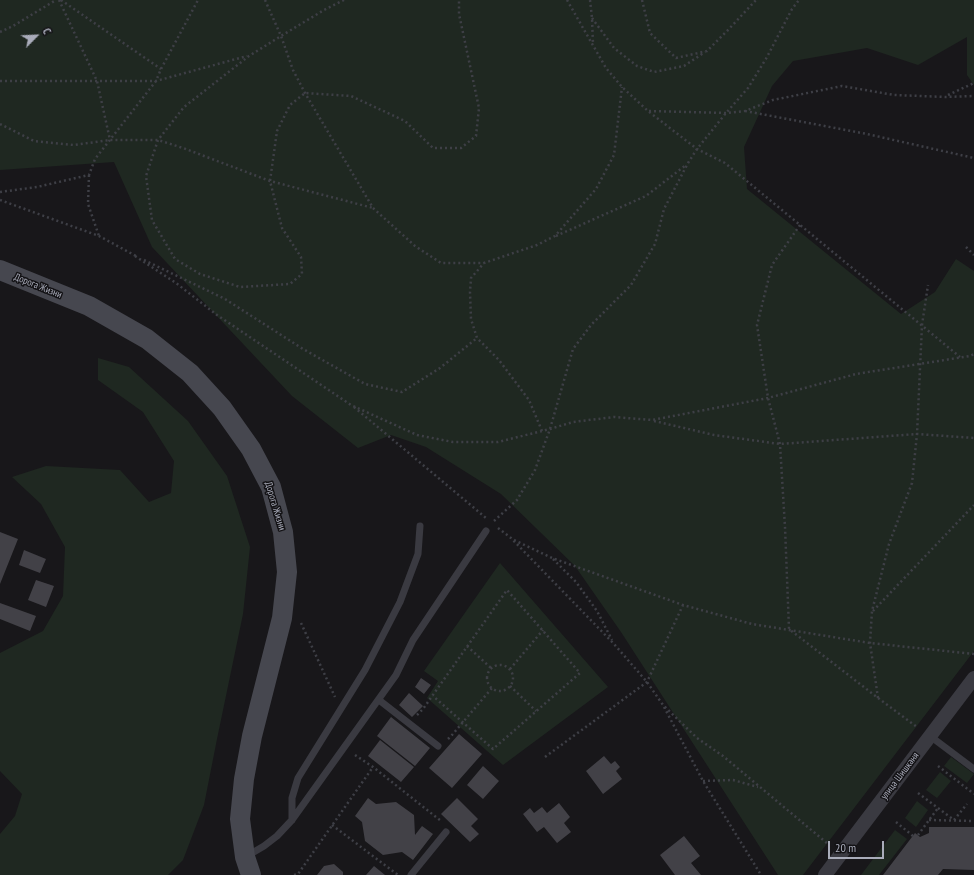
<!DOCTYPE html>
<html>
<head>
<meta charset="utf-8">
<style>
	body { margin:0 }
	#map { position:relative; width:974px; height:875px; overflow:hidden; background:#18171a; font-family:"PT Sans Narrow",sans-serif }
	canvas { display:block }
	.north { position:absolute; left:16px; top:16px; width:40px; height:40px; -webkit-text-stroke:3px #131215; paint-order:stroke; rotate:66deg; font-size:11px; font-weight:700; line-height:16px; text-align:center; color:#a9acba }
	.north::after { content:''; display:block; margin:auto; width:14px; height:18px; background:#a9acba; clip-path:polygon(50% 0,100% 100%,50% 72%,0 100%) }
	.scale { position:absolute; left:828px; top:841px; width:56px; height:18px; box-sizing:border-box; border:2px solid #a9acba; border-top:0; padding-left:5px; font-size:12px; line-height:14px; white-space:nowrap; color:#a9acba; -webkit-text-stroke:3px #131215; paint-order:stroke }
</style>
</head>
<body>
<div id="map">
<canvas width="974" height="875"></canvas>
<div class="north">С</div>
<div class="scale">20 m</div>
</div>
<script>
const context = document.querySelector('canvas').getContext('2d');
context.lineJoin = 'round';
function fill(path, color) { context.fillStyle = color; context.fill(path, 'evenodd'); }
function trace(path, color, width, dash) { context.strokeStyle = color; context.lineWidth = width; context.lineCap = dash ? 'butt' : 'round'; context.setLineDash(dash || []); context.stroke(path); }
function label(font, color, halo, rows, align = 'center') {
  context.font = font + ' "PT Sans Narrow",sans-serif'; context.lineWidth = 3; context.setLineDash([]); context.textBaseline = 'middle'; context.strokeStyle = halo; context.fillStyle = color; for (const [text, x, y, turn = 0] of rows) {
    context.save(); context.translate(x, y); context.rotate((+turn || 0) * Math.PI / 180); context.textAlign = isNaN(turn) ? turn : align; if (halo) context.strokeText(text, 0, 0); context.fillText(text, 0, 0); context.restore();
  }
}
fill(new Path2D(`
	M0,0H974V85L967,75V37L918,65L867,48L793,61L772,86L744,147L747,189L901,314L935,292L956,259L974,271V651L803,875H778L621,632L575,566L501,494L426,447L391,435L358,448L292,396L152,247L114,162L0,170Z
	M98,358L129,367L188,421L227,476L250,547L243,614L217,739L204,805L183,860L168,875H0V834L15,816L22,794L0,771V653L43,631L63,596L65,547L41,504L12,477L46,466L120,470L149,502L171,493L174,461L143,412L98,380Z
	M500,563L608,687L503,765L427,698L438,681L424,671Z
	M951,757L974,774L967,783L944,766Z
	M940,772L951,781L937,798L926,790Z
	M917,801L928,810L916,827L905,818Z
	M895,830L907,839L879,875H861Z`), '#1f2821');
fill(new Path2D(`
	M0,532L18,539L0,584Z
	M24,550L46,559L40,573L19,565Z
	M36,580L54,586L46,607L28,600Z
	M0,603L36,616L30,631L0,619Z
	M421,678L431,685L424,694L415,687Z
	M409,693L423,706L412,717L399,705Z
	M391,717L430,748L415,766L377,736Z
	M459,734L482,754L452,788L429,768Z
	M380,740L414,767L401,782L368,756Z
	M604,756L611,764L615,761L620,767L616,771L622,779L603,794L586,771Z
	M483,766L499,781L483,799L467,785Z
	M368,798L376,804L396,802L414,815L415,835L422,826L433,834L413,860L402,852L383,855L365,841L362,822L355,816Z
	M457,798L478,819L471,826L479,834L470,842L441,814Z
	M559,803L570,817L564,823L571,832L557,843L544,827L537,832L523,814L530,808L534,813L542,807L547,813Z
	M929,827H974V870L943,869L938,875H883L915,833L920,837L929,833Z
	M684,836L700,856L691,863L701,875H675L660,855Z
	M334,864L343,872V875H317L324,866Z
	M374,866L385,875H366Z`), '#424147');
trace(new Path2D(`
	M59,0L97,81L110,140
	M61,0L161,69
	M265,0L281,36L293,70L305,93L373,208L415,246L441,263H484
	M344,0L324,10L281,36L249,56L184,107L158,140L146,176L152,220L175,259L200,274L240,287L290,284L302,274L301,257L282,228L270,181L277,131L290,105L305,93L351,96L405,121L433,148H461L476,136L479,108L459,14V0
	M567,0L606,68L622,87L648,111L697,149L725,163L960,357
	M590,0L592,18L593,44
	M642,0L650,33L676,58L707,51L728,30L756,0
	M592,18L614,48L637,66L654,72L684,66L705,52
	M0,32L13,26L56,0
	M0,81H156L247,56
	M948,95L974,83
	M649,111L726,113L745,111L773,100L842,86L894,95L946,97L974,96
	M745,111L867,134L974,158
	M0,124L34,141L74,145L110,140H158L183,148L270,181L373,208
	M89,175L88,204L99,236
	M0,192L37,187L89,175L95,159L156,81L161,69L198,0
	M0,200L99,236L136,256
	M800,225L772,265L757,325L768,398L780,444L785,527L789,629L878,698L917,727
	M556,236L646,196L686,165
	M966,247L974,255
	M135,256L176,283L217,315L351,405L417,435L453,442H498L550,429L573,422L614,417L652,420L768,398L856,374L970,356L974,354
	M144,260L225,299L303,349L365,384L402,392L440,368L477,338
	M354,407L486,518
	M654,421L714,435L780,444L917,434L974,438
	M542,431L529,400L499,360L477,338L471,319L470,292L471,278L484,263L537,245L555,236L596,189L614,155L622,87
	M494,521L517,500L535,470L550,429L573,349L591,325L631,285L655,244L664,209L688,163L697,149L726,113L748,88L767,57L792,9L799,0
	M498,528L511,538L614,644L647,682L663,705L697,738L723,756L828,844
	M514,540L552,558L683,605L752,624L870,643L974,654
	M553,559L576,582L597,611L612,640
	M873,611L974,505
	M301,623L335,697
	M467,646L491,668
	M487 678a13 13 0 1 1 26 0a13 13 0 1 1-26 0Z
	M510,669L543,630
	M510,686L536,711
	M878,698L870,643L872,611L889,544L912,483L917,434L922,325L928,285
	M664,707L703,781L761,875
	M417,715L423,709L507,590L580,673L493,749L433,696
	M448,739L452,735L492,688
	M355,755L373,767L441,821
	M545,757L647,682L683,605
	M938,766L974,794
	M703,781L733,780L758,787
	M918,793L954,820L967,804
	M929,820L974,821
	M896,822L913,836
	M332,825L398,875
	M918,835L938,808
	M294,875L298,874L373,767`), '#3e3f46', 2.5, [2, 3]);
trace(new Path2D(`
	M379,700L438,746
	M930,736L974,769
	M292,820V798L298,778L365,670L400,602L418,554L420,526
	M247,856L264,846L277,836L292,820L396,675L413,640L486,531
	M411,875L446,832`), '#3a3a41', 7);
trace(new Path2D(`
	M825,875L974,678`), '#3a3a41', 14);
trace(new Path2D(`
	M0,270L89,306L147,339L190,373L222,408L251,449L271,487L283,532L287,572L282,618L252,736L244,779L240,819L245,857L251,875`), '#46474f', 20);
label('10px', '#a9acba', '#131215', [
	["Дорога Жизни",38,286,22],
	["Дорога Жизни",275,506,73],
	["улица Шишканя",900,776,-53]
]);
</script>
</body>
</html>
